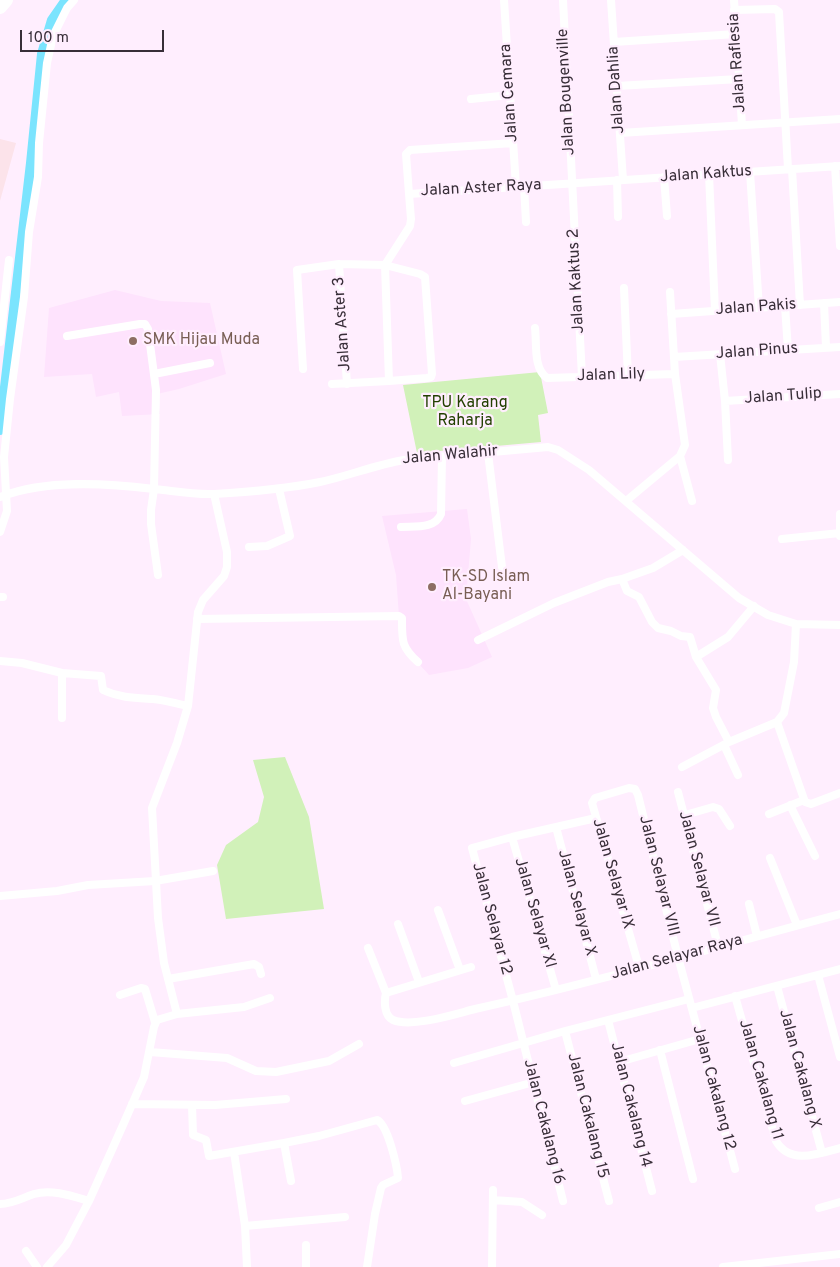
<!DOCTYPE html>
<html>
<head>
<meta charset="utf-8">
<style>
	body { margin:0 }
	#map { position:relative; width:840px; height:1267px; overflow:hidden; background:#ffeefe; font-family:Overpass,sans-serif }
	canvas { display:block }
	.scale { position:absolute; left:20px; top:30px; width:144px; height:22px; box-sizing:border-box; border:2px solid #382e38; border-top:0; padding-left:6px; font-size:15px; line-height:18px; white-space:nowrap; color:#382e38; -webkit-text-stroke:4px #ffeefe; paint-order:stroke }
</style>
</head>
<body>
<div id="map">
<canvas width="840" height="1267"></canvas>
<div class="scale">100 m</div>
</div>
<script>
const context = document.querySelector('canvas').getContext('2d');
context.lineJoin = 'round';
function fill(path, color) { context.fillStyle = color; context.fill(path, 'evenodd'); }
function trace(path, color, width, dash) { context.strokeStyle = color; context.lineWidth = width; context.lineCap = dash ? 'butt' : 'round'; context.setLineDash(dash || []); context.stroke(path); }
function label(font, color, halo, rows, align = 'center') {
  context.font = font + ' Overpass,sans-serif'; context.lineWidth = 4.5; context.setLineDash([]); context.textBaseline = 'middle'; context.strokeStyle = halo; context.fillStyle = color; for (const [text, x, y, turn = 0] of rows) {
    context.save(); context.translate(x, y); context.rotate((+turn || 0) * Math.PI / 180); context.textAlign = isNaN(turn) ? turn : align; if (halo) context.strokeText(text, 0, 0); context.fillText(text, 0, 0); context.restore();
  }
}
fill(new Path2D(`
	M0,139L16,143L0,201Z`), '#fce3ea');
fill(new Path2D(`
	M115,290L161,301L210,303L226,374L179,389L157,394L160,414L122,416L119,392L96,397L92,374L44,377L49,308Z
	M467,509L471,539L466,599L492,657L468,668L429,675L401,644L396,575L382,516Z`), '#fee3fd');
fill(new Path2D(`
	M540,372L548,413L538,415L541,442L417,453L403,385Z
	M285,757L309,817L324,909L226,919L217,865L226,845L258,822L264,797L253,760Z`), '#d1f1b9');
trace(new Path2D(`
	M0,430L31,163L42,54L52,20L66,0`), '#7be4fe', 10);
trace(new Path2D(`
	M504,0L516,187
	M563,0L582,377
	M611,0L623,180
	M734,0L742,125
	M734,10L775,9L779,12L788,169
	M614,42L736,34
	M617,86L739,79
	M471,99L510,95
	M620,133L840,119
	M835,166L840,246
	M792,169L800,305
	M750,172L759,308
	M709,174L715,311
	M664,177L667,216
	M617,180L618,217
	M524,186L526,222
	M409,194L406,154L410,150L513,143
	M339,264L347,384
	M385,265L410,226L411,219L409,194L840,166
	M624,288L628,377
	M824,303L826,347
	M785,306L788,350
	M671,314L840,302
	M535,328C537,344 533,368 547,378L675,374
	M67,336L140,324H145L148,329L156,390L154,489L151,510V524L158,575
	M0,342L9,260
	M720,354L725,401L728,460
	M674,357L840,347
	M303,369L297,270L339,264L385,265L420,274L425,277L432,374L431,377L427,378L389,381
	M154,374L210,363
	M332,384L389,381L385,265
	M725,401L840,394
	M488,453L502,567
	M680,456L692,501
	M0,497C45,479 106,483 154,489C174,491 194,495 214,494C249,492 285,489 320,482C348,476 375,465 404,460L548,447L558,450L589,470L739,598L768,615L796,624L840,625
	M626,501L680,456L685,445L675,374L670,292
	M840,514V536
	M401,527C415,526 435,529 441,514L442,457
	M0,532L7,511L4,457L10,399L24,297L29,232L38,177L39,143L47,63L53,36L67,8L74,0
	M782,539L840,533
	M249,547L267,546L290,536L279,489
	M622,579L627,591L639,597L652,622L658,628L671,631L681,636L690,637L696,657L716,690L713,708L716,717L729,742
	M0,597H3
	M197,619L399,616L402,618C402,640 401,647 418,662
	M478,640L554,603L608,582L622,579L653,568L683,550
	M696,657L728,637L754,606
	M0,661L22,663L62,673V718
	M62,673L101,676L103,690C120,698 136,698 153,699C165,700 177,704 188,706
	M777,722L805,802L811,804L840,793
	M724,745L738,775
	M682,767L729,742L777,722L784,713L794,662L796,624
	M678,792L718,946
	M790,805L815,856
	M769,814L804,800
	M685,815L713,807L719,809L730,826
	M556,827L596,979
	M512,837L556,990
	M770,858L797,925
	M0,896L57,891L88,885L155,881L213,871
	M749,904L757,936
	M438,910L460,970
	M398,924L419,982
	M368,948L386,993
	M471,967L386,993C384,1001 384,1016 393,1020C412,1028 455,1014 475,1009C598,982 719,946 840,914
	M639,967L592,803L595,798L629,788L635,789L638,795L678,957L735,1169
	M818,975L840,1057
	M168,979L254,964L259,967L261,974
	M777,986L822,1153
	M120,995L141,988L145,989L155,1022
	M735,996L776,1141C790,1165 818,1154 840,1148
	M692,1008L840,969
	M177,1014L164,963L158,918L152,808L177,743L188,706L198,612L203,600L224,576L227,567V552L214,494
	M608,1020L652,1191
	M565,1031L609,1201
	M660,1050L693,1179
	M150,1052L227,1058L256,1071L276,1072L329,1061L359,1044
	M619,1062L700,1039
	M454,1063L565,1031L689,999
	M465,1101L534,1082
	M132,1104L215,1105L286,1099
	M192,1105L193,1135L206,1140L209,1156L284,1143L291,1181
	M284,1143L319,1136L377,1120C388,1125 397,1166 398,1178L383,1185L381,1188L375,1214L367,1267
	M234,1152L245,1226L247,1267
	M493,1200L522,1202L542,1215
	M563,1201L513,1001L472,848L512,837L596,818
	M0,1204C13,1204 22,1198 34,1194C52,1189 72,1196 89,1201
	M819,1208L840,1202
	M245,1226L345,1217
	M26,1251L37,1267
	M47,1267L66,1245L89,1201L123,1125L144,1077L154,1027L157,1020L177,1014L244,1007L270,998
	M306,1267V1245
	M492,1267L493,1190
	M723,1267L840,1254`), '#fff', 8);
trace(new Path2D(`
	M0,7L6,0`), '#fff', 14);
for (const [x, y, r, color] of [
	[133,341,5,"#8d6e63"],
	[432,587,5,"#8d6e63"]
]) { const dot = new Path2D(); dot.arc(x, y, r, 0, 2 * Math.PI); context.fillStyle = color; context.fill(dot); trace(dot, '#ffeefe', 2); }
label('16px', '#382e38', '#ffeefe', [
	["Jalan Raflesia",738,63,-94],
	["Jalan Dahlia",617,90,-94],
	["Jalan Bougenville",567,92,-93],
	["Jalan Cemara",510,93,-94],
	["Jalan Kaktus",706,175,-4],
	["Jalan Aster Raya",481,189,-3],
	["Jalan Kaktus 2",577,281,-93],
	["Jalan Pakis",756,308,-4],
	["Jalan Aster 3",343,324,-94],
	["Jalan Pinus",757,352,-4],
	["Jalan Lily",611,376,-2],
	["Jalan Tulip",783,397,-4],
	["Jalan Walahir",450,456,-5],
	["Jalan Selayar VII",698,869,75],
	["Jalan Selayar IX",612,874,74],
	["Jalan Selayar VIII",658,876,76],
	["Jalan Selayar X",576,903,75],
	["Jalan Selayar XI",534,913,74],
	["Jalan Selayar 12",491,919,75],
	["Jalan Selayar Raya",677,958,-15],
	["Jalan Cakalang X",799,1069,75],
	["Jalan Cakalang 11",760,1080,74],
	["Jalan Cakalang 12",713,1088,75],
	["Jalan Cakalang 14",630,1105,76],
	["Jalan Cakalang 15",587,1116,76],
	["Jalan Cakalang 16",543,1122,76]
]);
label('16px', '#785e54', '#ffeefe', [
	["SMK Hijau Muda",143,341],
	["TK-SD Islam",442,578],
	["Al-Bayani",442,596]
], 'left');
label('16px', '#224000', '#ffeefe', [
	["TPU Karang",465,404],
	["Raharja",465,422]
]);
</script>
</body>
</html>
